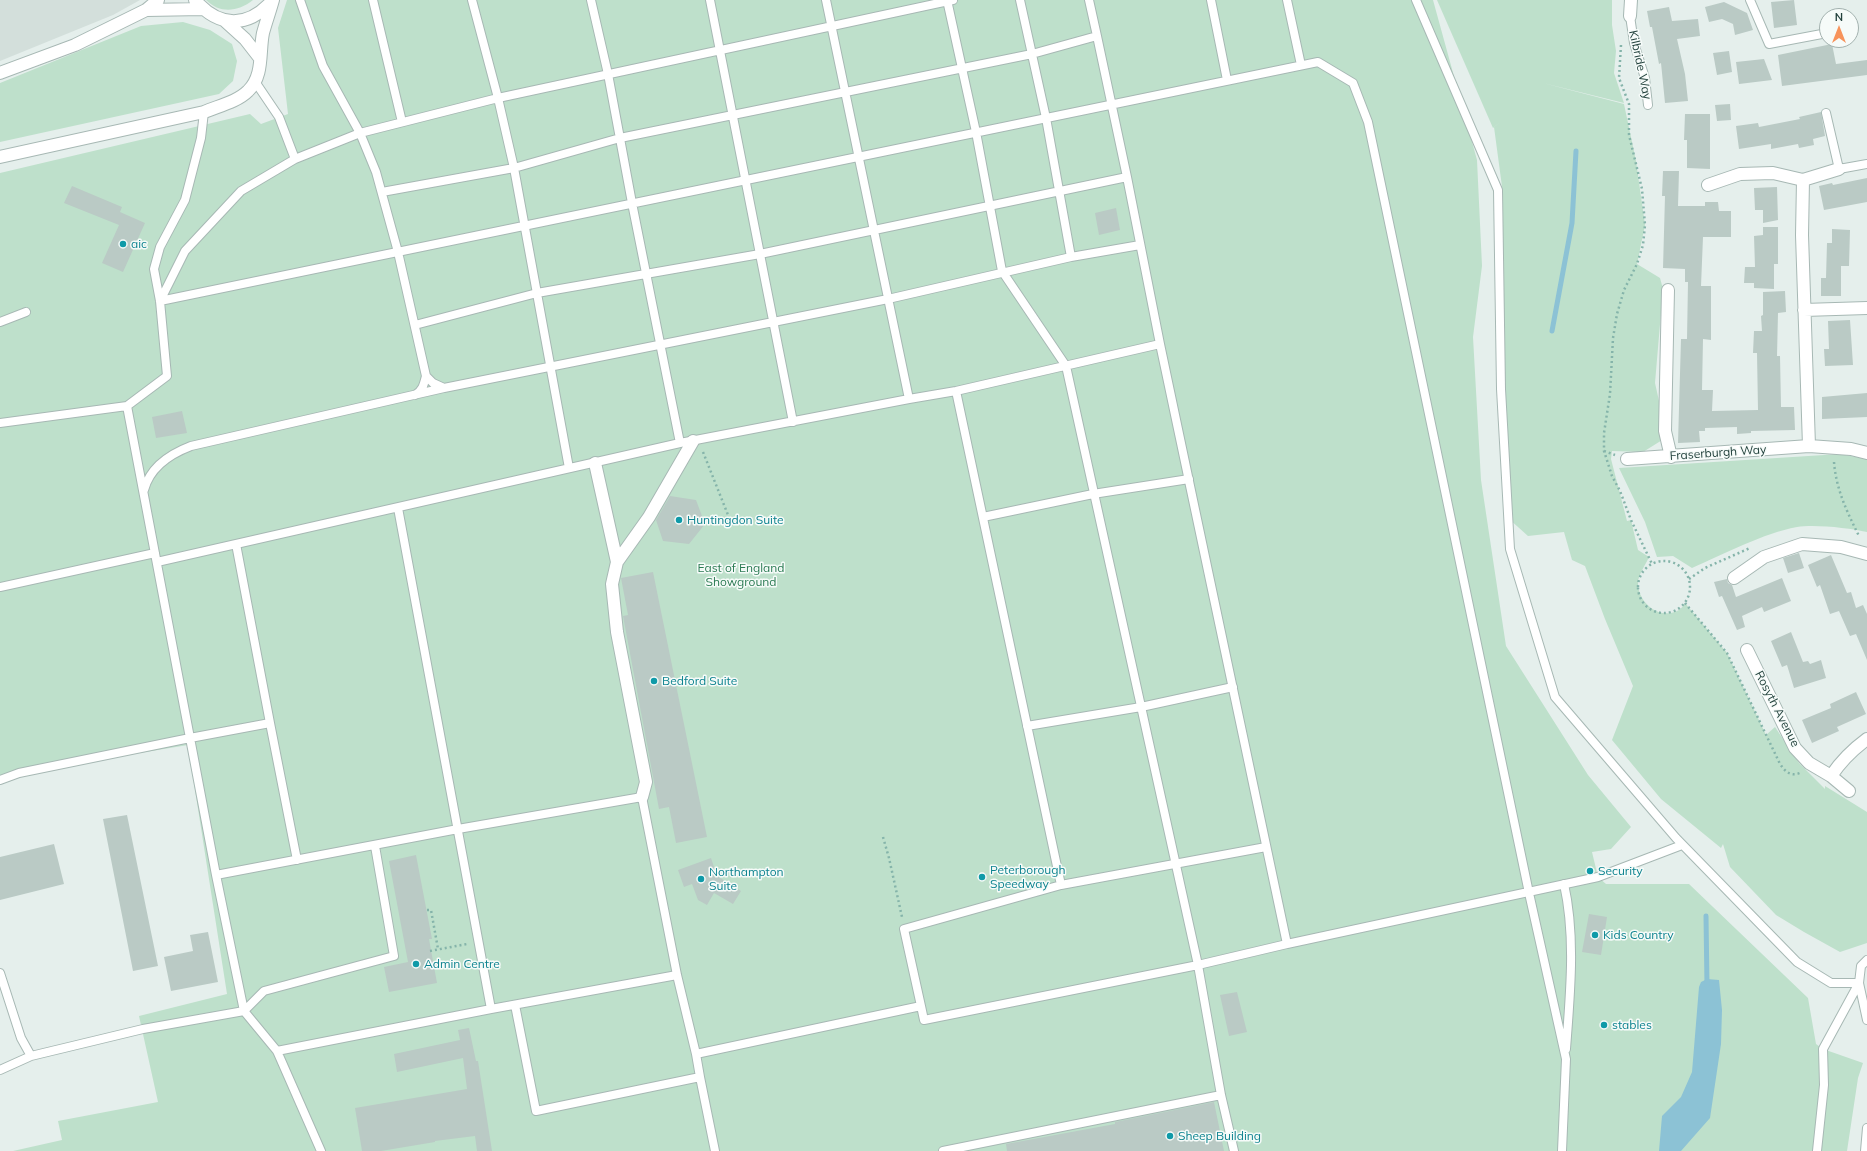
<!DOCTYPE html>
<html>
<head>
<meta charset="utf-8">
<style>
	body { margin:0 }
	#map { position:relative; width:1867px; height:1151px; overflow:hidden; background:#e5efec; font-family:Mulish,sans-serif }
	canvas { display:block }
	.north { position:absolute; left:1819px; top:8px; width:40px; height:40px; box-sizing:border-box; background:#f6fbf9; border:1px solid #a2b1ae; border-radius:50%; rotate:0deg; font-size:11px; font-weight:700; line-height:16px; text-align:center; color:#23423d }
	.north::after { content:''; display:block; margin:auto; width:14px; height:18px; background:#f7935b; clip-path:polygon(50% 0,100% 100%,50% 72%,0 100%) }
</style>
</head>
<body>
<div id="map">
<canvas width="1867" height="1151"></canvas>
<div class="north">N</div>
</div>
<script>
const context = document.querySelector('canvas').getContext('2d');
context.lineJoin = 'round';
function fill(path, color) { context.fillStyle = color; context.fill(path, 'evenodd'); }
function trace(path, color, width, dash) { context.strokeStyle = color; context.lineWidth = width; context.lineCap = dash ? 'butt' : 'round'; context.setLineDash(dash || []); context.stroke(path); }
function label(font, color, halo, rows, align = 'center') {
  context.font = font + ' Mulish,sans-serif'; context.lineWidth = 3; context.setLineDash([]); context.textBaseline = 'middle'; context.strokeStyle = halo; context.fillStyle = color; for (const [text, x, y, turn = 0] of rows) {
    context.save(); context.translate(x, y); context.rotate((+turn || 0) * Math.PI / 180); context.textAlign = isNaN(turn) ? turn : align; if (halo) context.strokeText(text, 0, 0); context.fillText(text, 0, 0); context.restore();
  }
}
fill(new Path2D(`
	M0,0H140L113,15L0,61Z`), '#d3dfdb');
fill(new Path2D(`
	M206,0H253C238,12 220,14 206,0Z
	M287,0H1433L1477,160L1482,266L1473,337L1481,480L1506,646L1588,775L1631,827L1611,849L1592,852L1598,877L1606,884H1689L1808,998L1816,1044L1823,1049L1863,1063L1858,1078L1847,1151H13L62,1140L58,1121L158,1102L139,1016L227,994L188,745L0,776V173L250,114L261,124L288,114L278,28Z
	M1437,0H1612V25L1616,51L1614,73L1624,103L1543,83L1624,104L1636,161L1645,225L1637,264L1660,278L1663,289L1655,383L1667,437L1643,452L1612,451L1611,459L1627,521L1631,520L1638,550L1649,557C1646,564 1638,575 1638,583C1638,603 1660,621 1679,610C1681,609 1684,605 1685,603L1727,653L1766,735L1775,727L1799,763L1825,789V786L1867,812V943L1840,952L1804,932L1776,915L1730,867L1723,844L1721,848L1661,799L1612,740L1633,686L1605,619L1585,566L1572,560L1564,532L1528,536L1508,518L1500,331L1503,194L1494,127L1500,122L1493,128Z
	M183,22L210,30L232,44L237,61L233,81L219,94L0,142V83L141,26Z
	M1840,454L1867,459V532C1850,528 1814,524 1797,527C1764,533 1724,554 1692,568L1673,556L1657,557L1645,522L1619,468Z`), '#bee0cb');
fill(new Path2D(`
	M1707,979L1719,980L1722,1010L1721,1044L1710,1118L1681,1151H1659L1662,1116L1681,1097L1692,1072L1699,987L1701,982Z`), '#8cc2d5');
trace(new Path2D(`
	M1552,331L1572,223L1576,151
	M1706,916L1707,986`), '#8cc2d5', 5);
fill(new Path2D(`
	M1794,0L1797,25L1774,28L1771,2Z
	M1724,2L1747,13L1753,30L1735,35L1733,24L1722,19L1709,22L1705,7Z
	M1669,7L1672,21L1698,19L1700,36L1677,39L1685,74L1688,101L1665,103L1661,63L1659,64L1652,27H1650L1647,11Z
	M1832,44L1836,64L1867,60V75L1782,86L1778,55Z
	M1729,51L1732,72L1717,75L1713,53Z
	M1764,59L1772,80L1739,84L1736,62Z
	M1730,104L1731,120L1717,121L1715,105Z
	M1821,112L1825,136L1813,139L1814,145L1799,148L1798,144L1771,149V144L1739,149L1736,126L1758,123L1759,127L1800,119L1799,117Z
	M1685,114H1710V169L1687,168V140H1684Z
	M1663,171H1679L1678,206H1705V202H1718L1719,211H1731V237H1703L1701,286H1711V340L1703,339L1702,390H1713L1712,411L1758,410L1757,353H1753L1754,331H1762L1761,316L1763,315V292L1785,291L1786,312L1778,313L1777,356H1780L1781,407H1794L1795,430L1751,431V433L1737,434V427L1705,428V431H1699L1700,442L1678,443L1681,339H1687L1688,282H1685V269L1663,268L1665,196H1662Z
	M1867,178V202L1824,210L1819,186L1832,183L1833,185Z
	M72,186L122,207L120,212L145,223L123,272L102,263L119,225L64,203Z
	M1777,187L1778,220L1763,223V210H1755L1754,188Z
	M1116,208L1120,230L1099,235L1095,213Z
	M1763,227H1778V264H1774V289L1754,288V283H1744L1745,267H1755L1754,236L1763,235Z
	M1832,229L1850,230L1849,266H1841V296H1821V278H1826L1827,243H1832Z
	M1850,320L1853,365L1825,366L1824,349H1829L1828,321Z
	M1867,393V417L1822,419V397Z
	M182,411L187,433L156,438L152,417Z
	M670,496L696,500L705,524L689,544L663,541L656,520Z
	M1799,553L1804,568L1788,573L1783,558Z
	M1831,555L1847,593L1851,592L1856,608L1863,605L1867,614V660L1856,634L1850,636L1839,611L1830,614L1820,585L1817,587L1808,565Z
	M653,572L707,837L676,843L669,807L659,809L623,616L628,615L621,578Z
	M1782,578L1791,601L1764,612L1762,607L1742,616L1745,627L1737,630L1722,596L1719,597L1714,582L1727,579L1728,583L1732,585L1736,597Z
	M1791,632L1803,662L1808,661L1810,664L1821,660L1826,678L1794,688L1787,665L1782,667L1771,641Z
	M1856,692L1866,714L1837,727L1839,731L1812,743L1802,720L1831,708L1830,704Z
	M127,815L158,966L133,971L103,819Z
	M54,844L64,884L0,900V857Z
	M416,855L432,939H429L437,983L389,992L384,967L408,962L389,861Z
	M711,858L717,876L741,891L733,904L714,893L707,905L698,900L692,884L684,887L678,870Z
	M1589,914L1607,917L1601,955L1582,952Z
	M208,932L218,982L171,991L164,957L193,951L190,935Z
	M1237,992L1247,1032L1229,1036L1220,995Z
	M469,1028L476,1061H478L492,1151H477L475,1136L435,1141V1142L381,1151H362L355,1108L467,1089L463,1058L397,1072L394,1054L460,1040L458,1030Z
	M1214,1102L1224,1151H1007L1006,1144L1115,1124V1122Z`), '#bacac5');
const lane = new Path2D(`
	M300,0L323,66L360,133L498,98L514,168L569,468
	M373,0L402,122
	M472,0L498,98L953,0
	M591,0L608,74L632,203L680,443
	M710,0L793,422
	M826,0L909,399
	M947,0L976,132L1002,271L1066,366L1198,965L1221,1095L1234,1151
	M1089,0L1097,36
	M1211,0L1227,80
	M1287,0L1301,65
	M1416,0L1498,190L1501,389L1510,549L1555,697L1676,838L1797,962L1831,983H1859L1867,1020
	M1750,0L1769,44L1827,33
	M1630,16L1634,43L1645,78L1648,105
	M256,83L279,117L295,159L360,133L376,172L398,252L426,376L433,383L444,388L888,299L1071,257L1046,118L1020,0
	M1826,113L1839,169L1867,164
	M382,192L514,168L620,138L1032,54L1097,36L1127,177L760,254L537,293L415,325
	M1071,257L1140,245
	M160,301L185,251L241,191L295,159
	M160,301L154,269L160,247L185,200L201,138L204,112
	M0,322L26,312
	M956,391L1061,885L1266,847
	M415,395C423,390 424,384 426,376
	M127,406L216,875L244,1011L277,1051L321,1151
	M0,423L127,406L167,376L160,301L1318,62L1353,83L1368,122L1529,893L1566,1059L1562,1151
	M144,490C150,467 170,454 191,446L444,388
	M398,508L491,1009
	M983,517L1093,494L1189,479
	M236,544L270,723
	M157,562L680,443L909,399L956,391L1160,344
	M0,587L155,553
	M1027,726L1141,707L1233,687
	M0,780L19,773L190,738L270,723L297,860
	M216,875L458,829L642,797L677,975L696,1054L921,1006L904,929L1061,885
	M1564,884C1576,937 1570,995 1566,1049
	M1287,944L1598,877L1682,845
	M0,973L21,1038L31,1056
	M515,1005L536,1111L700,1077L696,1054
	M921,1006L924,1020L1198,965L1287,944L1160,344L1127,177
	M277,1051L491,1009L677,975
	M0,1070L31,1056L143,1029L244,1011L264,991L394,956L375,846
	M700,1077L715,1151
	M943,1151L1221,1095
	M1817,1151L1824,1085L1823,1049L1859,983L1861,966L1867,960
	M1865,1151L1867,1128`);
const street = new Path2D(`
	M195,0C219,28 248,28 272,1
	M146,10L203,9
	M1630,16L1631,0
	M224,20L245,39L259,57
	M0,73L75,45L146,10L158,0
	M0,157L204,112C218,106 237,102 248,91C264,76 259,52 263,33C266,22 270,11 273,0
	M1803,180L1802,235L1809,446
	M1708,185L1740,174L1773,173L1803,180L1839,169
	M1668,290L1665,431L1671,457
	M1804,310L1867,308
	M1627,459L1809,446L1851,449L1867,453
	M595,463L617,562
	M1734,578L1764,557L1802,544L1841,547L1867,554
	M1747,650L1795,748L1809,763L1831,776L1849,791
	M1831,776C1841,761 1852,750 1867,739
	M642,797L646,782L617,632L612,584L617,562L649,517L693,441`);
trace(lane, '#a7b8b4', 10);
trace(street, '#a7b8b4', 14);
trace(new Path2D(`
	M1621,45L1619,78L1629,104V135L1642,189L1645,225L1643,245L1637,264L1624,290L1617,314L1613,338L1610,394L1604,433V451L1612,476L1620,491L1631,520L1652,564
	M1604,451L1615,455
	M703,452L730,520
	M1834,462C1836,489 1847,512 1859,536
	M1638 587a26 26 0 1 1 52 0a26 26 0 1 1-52 0Z
	M1689,579L1705,568L1750,548
	M1685,603L1727,653L1780,764C1785,771 1790,777 1800,773
	M883,837L889,858L902,917
	M427,910H431L438,949
	M430,951L467,944`), '#85b4aa', 2.5, [2, 3]);
trace(lane, '#fff', 8);
trace(street, '#fff', 12);
for (const [x, y, r, color] of [
	[123,244,4,"#0f9aa8"],
	[679,520,4,"#0f9aa8"],
	[654,681,4,"#0f9aa8"],
	[1590,871,4,"#0f9aa8"],
	[982,877,4,"#0f9aa8"],
	[701,879,4,"#0f9aa8"],
	[1595,935,4,"#0f9aa8"],
	[416,964,4,"#0f9aa8"],
	[1604,1025,4,"#0f9aa8"],
	[1170,1136,4,"#0f9aa8"]
]) { const dot = new Path2D(); dot.arc(x, y, r, 0, 2 * Math.PI); context.fillStyle = color; context.fill(dot); trace(dot, '#f6fbf9', 1.5); }
label('12px', '#23423d', '#f6fbf9', [
	["Kilbride Way",1640,65,78],
	["Fraserburgh Way",1718,453,-4],
	["Rosyth Avenue",1777,709,63]
]);
label('12px', '#0d838f', '#f6fbf9', [
	["aic",131,244],
	["Huntingdon Suite",687,520],
	["Bedford Suite",662,681],
	["Peterborough",990,870],
	["Speedway",990,884],
	["Security",1598,871],
	["Northampton",709,872],
	["Suite",709,886],
	["Kids Country",1603,935],
	["Admin Centre",424,964],
	["stables",1612,1025],
	["Sheep Building",1178,1136]
], 'left');
label('12px', '#2b7b53', '#f6fbf9', [
	["East of England",741,568],
	["Showground",741,582]
]);
</script>
</body>
</html>
